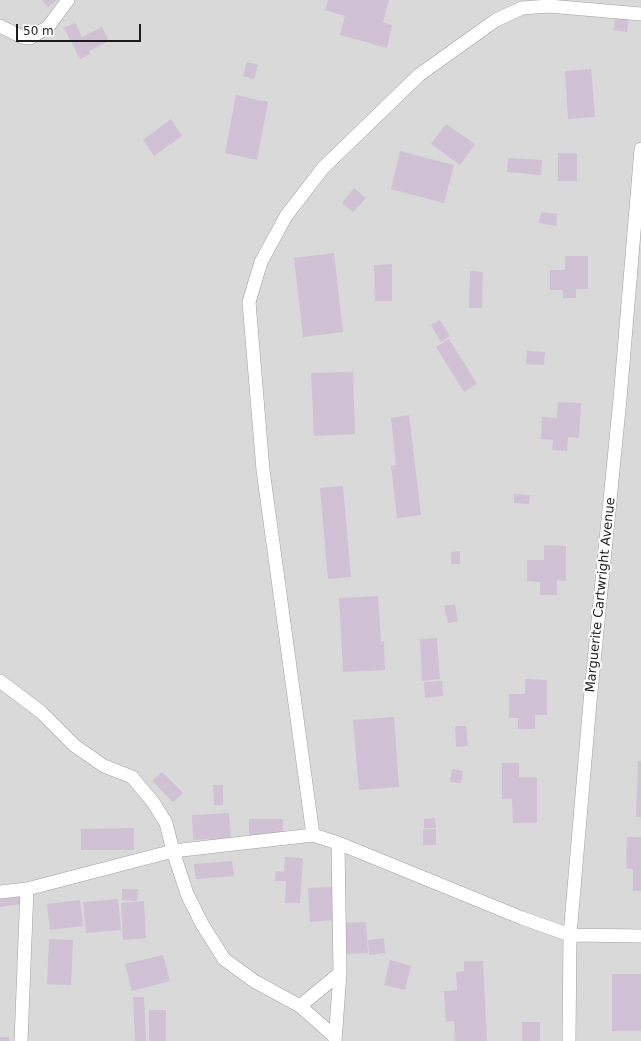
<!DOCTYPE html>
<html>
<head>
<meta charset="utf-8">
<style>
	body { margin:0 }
	#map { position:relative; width:641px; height:1041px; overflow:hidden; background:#eee1ee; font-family:"DejaVu Sans",sans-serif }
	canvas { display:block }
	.scale { position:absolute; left:16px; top:24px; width:125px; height:18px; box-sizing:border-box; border:2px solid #1c1c1c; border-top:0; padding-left:5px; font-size:12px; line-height:14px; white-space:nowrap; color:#1c1c1c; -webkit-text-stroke:3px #fff; paint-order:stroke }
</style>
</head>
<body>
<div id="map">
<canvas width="641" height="1041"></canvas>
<div class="scale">50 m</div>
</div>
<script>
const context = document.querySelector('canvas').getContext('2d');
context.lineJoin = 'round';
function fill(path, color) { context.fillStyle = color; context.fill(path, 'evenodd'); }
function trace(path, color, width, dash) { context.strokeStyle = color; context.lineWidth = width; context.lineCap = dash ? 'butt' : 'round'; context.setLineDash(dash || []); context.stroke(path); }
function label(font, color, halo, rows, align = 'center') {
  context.font = font + ' "DejaVu Sans",sans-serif'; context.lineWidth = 4; context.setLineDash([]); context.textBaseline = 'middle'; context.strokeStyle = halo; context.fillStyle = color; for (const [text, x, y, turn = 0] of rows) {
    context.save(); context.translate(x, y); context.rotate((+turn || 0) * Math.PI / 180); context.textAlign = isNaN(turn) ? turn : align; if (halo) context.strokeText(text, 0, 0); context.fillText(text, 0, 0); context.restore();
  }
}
fill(new Path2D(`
	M0,0H641V1041H0Z`), '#d9d9da');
fill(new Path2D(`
	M42,0H57L48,7Z
	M328,0H389L383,22L392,25L387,48L340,35L345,16L325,10Z
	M615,17L629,19L627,32L614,30Z
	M75,23L82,37L102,27L109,41L89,51L90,54L80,59L64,28Z
	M247,62L258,65L254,79L243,76Z
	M591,69L595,117L568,119L565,71Z
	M236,95L268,102L257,160L225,153Z
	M171,119L182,136L154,156L143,140Z
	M446,124L475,144L460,165L431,144Z
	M400,151L454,165L444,203L391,189Z
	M558,153H577V181H558Z
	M508,158L542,160L541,175L507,172Z
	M354,188L366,198L353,212L342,203Z
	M541,212L557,214L556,226L539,223Z
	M334,253L343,332L303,337L294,258Z
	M565,256H588V289H576V298H563V290H550V270H565Z
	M392,264V301H375L374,265Z
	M470,271L483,272L482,308H469Z
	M440,320L450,336L441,342L431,325Z
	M449,339L477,384L464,392L436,347Z
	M527,351L545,352L544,365L526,364Z
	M353,372L355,434L314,436L311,373Z
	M558,402L581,403L579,438L568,437L567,451L552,450L553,440L541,439L542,417L557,418Z
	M409,415L421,515L397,518L391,466L396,465L391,418Z
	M343,486L351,577L328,579L320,488Z
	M514,494L530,495L529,504L514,503Z
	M544,545L566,546V581L557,580V595H540V582L527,581V560H544Z
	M460,551V564H451V552Z
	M378,596L381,642L384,641L385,670L343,672L339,598Z
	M455,604L458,621L448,623L444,606Z
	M437,638L440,679L422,681L420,639Z
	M525,679L547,680V715H535V729H518V718H509V694H525Z
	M442,681L443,696L425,698L424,682Z
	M394,717L399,787L359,790L353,720Z
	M455,726H466L468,746L456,747Z
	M638,761H641V817H636Z
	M502,763H519V777H537V823H513L512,799H502Z
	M452,769L463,771L461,783L450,782Z
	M162,772L183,793L173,802L152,781Z
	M213,785H223V805H214Z
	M229,813L231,838L193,840L192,815Z
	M435,818L436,828H424V819Z
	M249,819H283V834L249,835Z
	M134,828V850H81V829Z
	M423,829H436V845H423Z
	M627,837H641V891H633V869L626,868Z
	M285,857L303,858L300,903H285L286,881H275L276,871L284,872Z
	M232,861L234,876L196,879L194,864Z
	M332,887L334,920L310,922L308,888Z
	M122,889H138L137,901L122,900Z
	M20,891L21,904L0,907V894Z
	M118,899L121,930L86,933L83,902Z
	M80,900L83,926L50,930L47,904Z
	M144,901L146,938L123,940L121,903Z
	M366,922L368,953L345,954L343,923Z
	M384,938L385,953L369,955L368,940Z
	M49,939L73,940L71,985L47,984Z
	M163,955L170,981L132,991L125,964Z
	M390,960L411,966L405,990L384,985Z
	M464,961H483L487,1041H455L454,1021L446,1022L444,991L457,990L456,972L464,971Z
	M612,974H641V1031H612Z
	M133,997H144L146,1041H135Z
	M149,1010H166V1041H149Z
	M522,1022H540V1041H522Z
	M0,1037H9V1041H0Z`), '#d0c1d5');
const minor = new Path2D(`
	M0,26L22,37L30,38L48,27L68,0
	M0,681L41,712L75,746L104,766L132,777L153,802L166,823L173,851L187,894L202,924L224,959L254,981L300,1006L335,1037
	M313,835L263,470L249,302L261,262L286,216L323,168L419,75L496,20L522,8L549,6L641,14
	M0,892L27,889L173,851L313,835L338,843L522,918L570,935L641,936
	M300,1006L340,973
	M21,1041L27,889
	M335,1041L340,973L338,843
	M569,1041L570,935L590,702L620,399L641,149`);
trace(minor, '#a0a0a0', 14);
trace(minor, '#fff', 13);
label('13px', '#1c1c1c', '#fff', [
	["Marguerite Cartwright Avenue",601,595,-84]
]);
</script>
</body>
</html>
